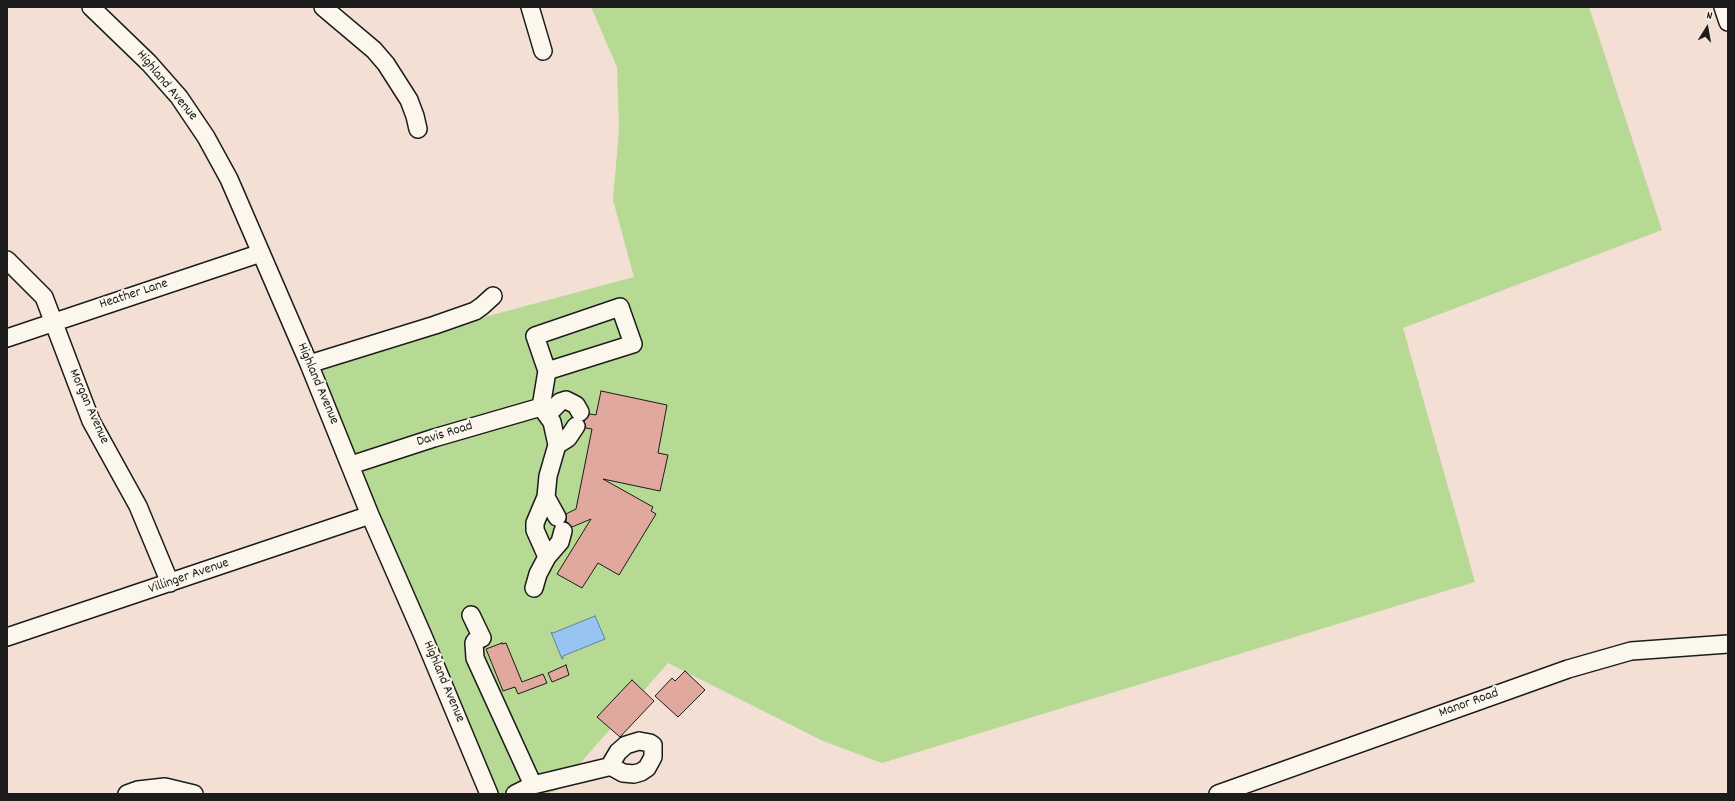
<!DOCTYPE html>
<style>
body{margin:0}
#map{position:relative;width:1735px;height:801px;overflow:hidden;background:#f3dfd4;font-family:Dekko,sans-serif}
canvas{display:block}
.frame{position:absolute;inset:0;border:8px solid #1c1c1c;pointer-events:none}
.north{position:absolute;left:1687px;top:8px;width:40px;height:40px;-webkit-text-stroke:3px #fbf7ec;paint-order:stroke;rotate:11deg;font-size:11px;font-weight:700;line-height:16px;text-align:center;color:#1c1c1c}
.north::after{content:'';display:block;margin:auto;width:14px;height:18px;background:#1c1c1c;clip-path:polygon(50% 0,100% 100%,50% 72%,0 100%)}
</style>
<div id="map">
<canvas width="1735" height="801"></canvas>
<div class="frame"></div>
<div class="north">N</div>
</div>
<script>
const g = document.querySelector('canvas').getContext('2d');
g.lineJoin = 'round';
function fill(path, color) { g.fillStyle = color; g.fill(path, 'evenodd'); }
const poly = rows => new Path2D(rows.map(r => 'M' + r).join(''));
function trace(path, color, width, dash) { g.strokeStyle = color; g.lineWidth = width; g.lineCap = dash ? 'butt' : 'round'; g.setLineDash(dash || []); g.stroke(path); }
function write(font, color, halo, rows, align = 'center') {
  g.font = font + ' Dekko,sans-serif'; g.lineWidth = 4; g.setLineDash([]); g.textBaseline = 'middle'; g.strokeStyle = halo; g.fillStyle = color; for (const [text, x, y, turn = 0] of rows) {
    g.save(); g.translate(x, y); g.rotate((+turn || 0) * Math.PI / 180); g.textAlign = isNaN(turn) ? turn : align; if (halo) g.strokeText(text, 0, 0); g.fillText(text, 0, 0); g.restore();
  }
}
fill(poly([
 [591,7,1589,7,1662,230,1403,328,1475,582,882,763,823,741,668,663,556,791,544,794,490,794,309,364,634,277,613,200,619,129,617,67]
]), '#b6d993');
const water = poly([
 [595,616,605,639,563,656,563,659,562,659,551,632,553,633,595,616]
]);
fill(water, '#97c4f1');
trace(water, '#66819c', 1);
const building = poly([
 [601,391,667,405,658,453,668,455,660,491,603,479,653,507,651,511,656,514,619,575,598,563,582,588,557,574,591,519,572,527,566,521,566,514,576,509,592,429,586,428,584,421,590,414,596,415,601,391],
 [502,643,502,644,506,643,522,682,543,674,547,683,518,694,515,687,503,691,486,649,502,643],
 [566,665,569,675,552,682,548,673,566,665],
 [685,671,705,690,678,717,655,696,672,678,675,681,685,671],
 [632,680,654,701,620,737,597,717,632,680]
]);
fill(building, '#e1a89d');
trace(building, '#1c1c1c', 1);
const minor = poly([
 [91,7,149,63,179,97,206,137,229,179,309,364,370,515,423,636,489,794],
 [323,7,374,50,386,64,409,100,415,116,418,129],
 [530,7,543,51],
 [1723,7,1728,22],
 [7,260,44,297,91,421,138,506,170,583],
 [7,338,261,253],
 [309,364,435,325,475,311,482,306,493,296],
 [547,371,633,344,620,307,535,336,547,371,541,407,552,422,557,445],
 [547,415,560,402,566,400,576,405,580,412],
 [351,465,434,438,541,407],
 [546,497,557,517],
 [547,557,535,530,535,523,546,497,548,476,557,445,568,438,576,426],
 [534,588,538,574,547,557,560,542,563,531],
 [471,615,482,638,475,641,474,643,475,658,533,785,515,794],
 [7,637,370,515],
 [639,741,650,743,653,745,653,757,647,768,641,772,634,774,623,773,614,768,612,762,618,752,626,745,639,741],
 [533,785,612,766],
 [127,794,138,790,165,787,194,794],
 [1218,794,1568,669,1631,651,1728,644]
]);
trace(minor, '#1c1c1c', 20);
trace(minor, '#fbf7ec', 17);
write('14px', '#1c1c1c', '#fbf7ec', [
 ["Highland Avenue",166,86,50],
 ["Heather Lane",134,295,-18],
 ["Highland Avenue",317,384,67],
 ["Morgan Avenue",88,407,66],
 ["Davis Road",445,435,-17],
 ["Villinger Avenue",189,577,-19],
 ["Highland Avenue",443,682,67],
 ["Manor Road",1469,704,-20]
]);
</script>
